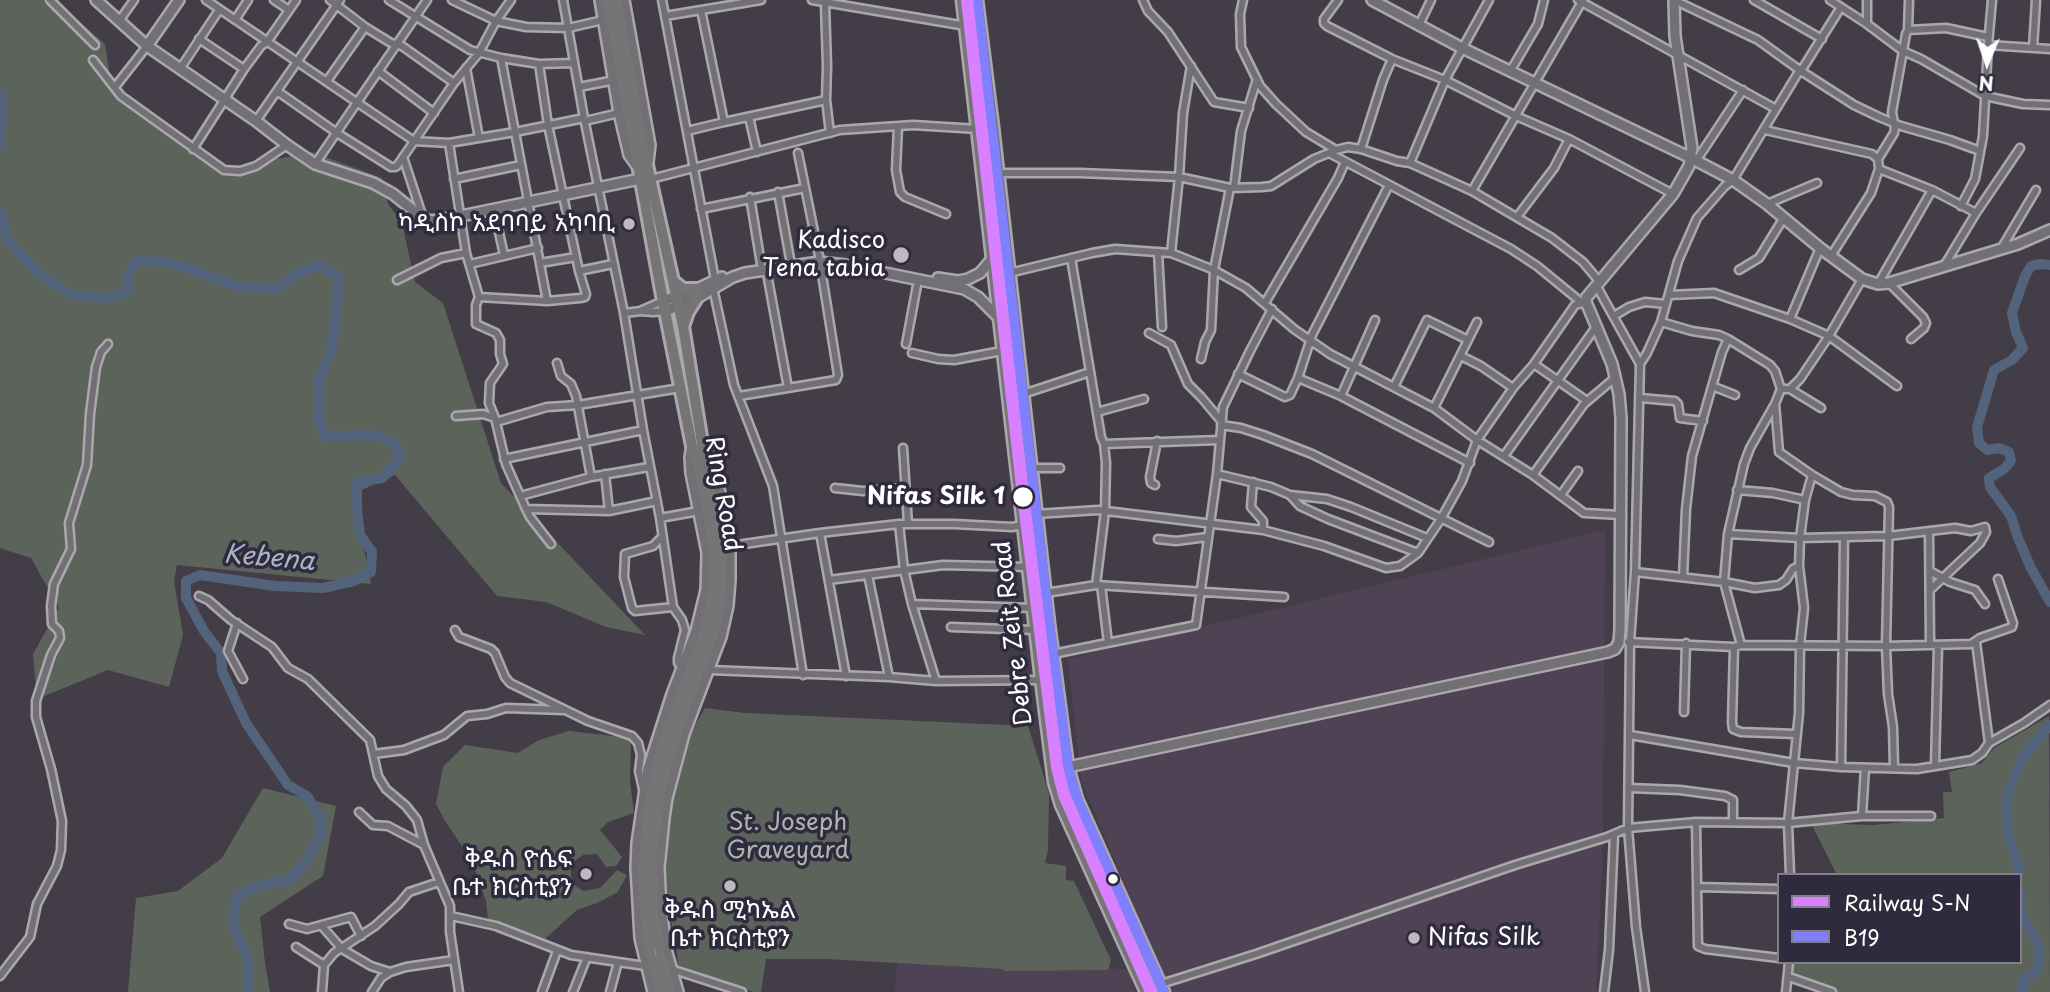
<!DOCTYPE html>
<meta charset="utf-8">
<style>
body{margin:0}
#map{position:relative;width:2050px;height:992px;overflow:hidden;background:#433d48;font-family:"Playpen Sans",sans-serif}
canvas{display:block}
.legend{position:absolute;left:1777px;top:873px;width:245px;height:91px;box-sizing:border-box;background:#2f2a3d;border:2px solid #827f8b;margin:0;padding:9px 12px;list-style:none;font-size:21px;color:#fff}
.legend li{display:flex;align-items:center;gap:14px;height:35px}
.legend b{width:35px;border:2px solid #827f8b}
.north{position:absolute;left:1952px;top:28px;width:70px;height:70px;-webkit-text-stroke:5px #2f2a3d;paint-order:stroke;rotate:182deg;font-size:19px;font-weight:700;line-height:28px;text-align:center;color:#fff}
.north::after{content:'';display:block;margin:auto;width:24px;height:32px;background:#fff;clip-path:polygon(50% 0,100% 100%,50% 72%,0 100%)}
</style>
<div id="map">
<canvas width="2050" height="992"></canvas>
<ul class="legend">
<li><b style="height:9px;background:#d880ff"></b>Railway S-N</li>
<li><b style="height:9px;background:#8080ff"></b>B19</li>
</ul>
<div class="north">N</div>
</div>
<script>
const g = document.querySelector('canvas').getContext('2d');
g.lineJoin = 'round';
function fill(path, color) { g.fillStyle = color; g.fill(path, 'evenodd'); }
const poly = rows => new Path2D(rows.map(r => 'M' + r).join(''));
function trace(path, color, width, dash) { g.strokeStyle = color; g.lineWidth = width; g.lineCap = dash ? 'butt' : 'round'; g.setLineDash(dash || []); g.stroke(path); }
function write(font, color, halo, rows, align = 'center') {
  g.font = font + ' "Playpen Sans","Noto Sans Ethiopic",sans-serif'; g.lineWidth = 7; g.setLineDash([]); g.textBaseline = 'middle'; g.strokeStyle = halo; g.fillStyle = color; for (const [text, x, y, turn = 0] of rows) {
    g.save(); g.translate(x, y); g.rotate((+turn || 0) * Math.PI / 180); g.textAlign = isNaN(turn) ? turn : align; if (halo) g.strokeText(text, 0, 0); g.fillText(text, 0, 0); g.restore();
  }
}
fill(poly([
 [1605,530,1603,843,1596,992,1169,992,1081,780,1068,659],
 [897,963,1129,969,1135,992,895,992]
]), '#4f4254');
fill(poly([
 [0,0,55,0,105,44,112,89,225,169,312,152,382,178,388,204,402,223,415,282,443,303,501,483,645,635,606,627,546,602,497,596,395,475,353,494,371,584,177,565,174,581,183,635,169,687,108,670,37,699,33,654,59,608,31,558,0,548],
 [705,708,745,713,1028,726,1049,793,1048,850,1045,863,1066,866,1066,880,1074,881,1111,960,1108,970,1004,971,1003,969,827,959,766,959,761,992,753,992,678,968,677,951,671,922,663,861,668,802,686,742],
 [2049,716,2050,992,1823,992,1794,983,1793,962,2020,962,2020,875,1837,875,1811,823,1873,825,1944,818,1943,792,1952,792,1949,772,1982,763,1994,748],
 [569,731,631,738,630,781,634,813,608,822,600,830,622,857,616,866,606,867,597,854,583,855,570,864,572,883,583,891,600,888,617,870,627,875,618,892,597,903,577,910,545,939,488,919,486,901,472,861,445,821,436,804,443,767,465,745,518,753,539,740],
 [263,788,336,806,323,876,260,917,265,963,270,992,128,992,136,898,178,891,222,858]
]), '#5c635b');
trace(poly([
 [0,93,3,105,0,147],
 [0,211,8,240,38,273,72,295,108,298,128,291,127,277,136,261,167,262,196,271,239,287,277,288,296,274,318,265,338,277,337,309,331,351,318,382,319,419,325,436,374,435,396,443,400,459,382,478,357,482,357,510,360,535,372,552,371,572,354,581,323,588,275,586,200,575,186,581,186,598,204,631,221,653,222,671,246,723,288,785,307,796,320,817,322,835,302,867,288,880,258,886,237,896,233,922,240,943,249,958,248,992],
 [2050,265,2040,264,2031,266,2025,276,2012,313,2016,332,2023,348,2012,360,1994,370,1977,427,1979,443,1987,450,1999,448,2009,452,2011,461,2004,469,1989,478,1990,487,2011,516,2018,538,2031,568,2050,602],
 [2019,875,2018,865,2009,838,2006,800,2020,761,2050,725],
 [2020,891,2022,914,2038,946,2038,969,2023,982,2023,992]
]), '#52637b', 10);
const street = poly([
 [50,0,95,45],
 [206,0,414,141,449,143,515,132,584,118],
 [274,0,289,10],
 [330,0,365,27,391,43,402,46,454,83],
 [389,0,470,50,501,58,539,64,574,63],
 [452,0,496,21,526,27,568,28,603,20],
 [563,0,584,118,624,313,643,430,660,518,673,607,682,620,685,630,678,658,678,663,682,667],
 [662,0,715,280],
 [812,0,966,26],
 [1143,0,1148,11,1168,32,1214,102,1249,108],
 [1243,0,1240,14,1241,47,1260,86,1276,104,1306,132,1336,150],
 [1338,0,1324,19,1324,23,1327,26,1392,59,1445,80,1516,116,1569,139,1673,194],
 [1578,0,1776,109],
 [1674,0,1758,40,1801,71,1854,105,1879,117,1901,126,1950,140,1980,151],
 [1754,0,1822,39],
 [1830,0,1867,24,1903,51,1921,59,1985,96,2023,104,2050,105],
 [825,4,827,66,826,100,830,133],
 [665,16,761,0],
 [235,20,248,0],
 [119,21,134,0],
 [1867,24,1867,0],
 [1419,25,1431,0],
 [1908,30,1946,28,1988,37],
 [199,39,244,69],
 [1988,45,2050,49],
 [2033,48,2036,0],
 [501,58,547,301],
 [93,60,121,96,224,170,240,171,256,166,287,145],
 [466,68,479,138],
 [180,69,219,10],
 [1511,70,1538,24,1544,0],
 [378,71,434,113],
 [327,81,365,27],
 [115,87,147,46],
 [579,87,615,80],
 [277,91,337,133,391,167,395,167,397,166,454,83,479,53,496,21,511,0],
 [749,117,757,152],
 [256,121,340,0],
 [585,121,619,113],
 [724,122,826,100],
 [898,126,896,170,900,192,905,197,946,214],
 [1765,130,1872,154,1878,159],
 [687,131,724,122,701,10],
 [449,143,466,253,479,297,476,305,476,324,496,333,500,340,500,354,503,364,490,383,489,403,495,418],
 [193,149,244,69,261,46,267,42,296,0],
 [1361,149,1383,80,1392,59],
 [1329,153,1511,249,1537,266,1581,302],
 [403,157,423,218],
 [1696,161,1743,90],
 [1410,163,1445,80,1489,0],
 [315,164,427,0],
 [1879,169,1932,190,1976,213],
 [998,173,1080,173,1179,177,1230,188,1262,187,1271,186,1314,159,1336,150,1348,147,1361,149,1397,161,1410,163,1472,191,1552,238,1583,262,1599,281],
 [454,179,521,165],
 [651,179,840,130,913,125,978,129],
 [1234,188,1241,131,1257,79],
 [1472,191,1583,0],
 [778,192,790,259],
 [750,197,761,264],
 [1767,204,1817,183],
 [1961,206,1975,179,1983,136,1988,45,1992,0],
 [701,209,805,188],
 [494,210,504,255],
 [1517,217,1554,168,1569,139],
 [2001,249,2036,190],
 [1158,252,1162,327],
 [1171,253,1179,177,1183,113,1191,66],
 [1831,256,1871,193,1879,169,1878,159,1894,133,1895,128,1892,112,1906,34,1908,30,1909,0],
 [1071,258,1101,437,1104,444,1106,463,1105,511,1096,585],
 [540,263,576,257],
 [470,264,538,248],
 [1944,266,1976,213,2020,148],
 [766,268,788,388],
 [1739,270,1759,258,1783,219],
 [579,271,613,264],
 [1009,273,1092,253,1115,249,1171,253,1214,270,1246,288,1294,329,1330,354,1434,408,1477,440,1533,475,1584,513,1620,515],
 [397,280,441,258,466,253],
 [1889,283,1923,317,1926,323,1924,328,1911,339],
 [1878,284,1932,190],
 [1596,285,1640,364],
 [713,288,734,385,773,486,803,675],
 [1669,295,1714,293,1790,319,1829,336,1897,386],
 [479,297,547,301,580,298,585,297,586,294,579,271,548,125,539,64],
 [1265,303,1338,178,1345,162],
 [642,310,663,301],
 [624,313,641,311,653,312,665,311],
 [1614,316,1629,307,1645,302,1666,304],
 [1790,319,1820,248],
 [1661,322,1692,331,1719,335,1728,339,1770,365,1775,371,1781,389,1775,404,1750,448,1744,464,1728,534,1724,582,1741,645],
 [1149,333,1171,345,1188,384,1201,397,1222,422],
 [906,344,918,280],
 [912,353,938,359,954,360,1002,351],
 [1461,356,1481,366,1513,388],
 [1201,359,1205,342,1211,330,1214,270,1230,188],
 [557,363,561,376,571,384,576,396,591,477],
 [1534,364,1587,401],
 [1238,374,1285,397,1290,395,1298,378,1312,335,1389,185],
 [1298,378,1341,396,1470,463],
 [1712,386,1735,395],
 [1394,387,1427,320,1468,340],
 [1781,389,1790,389,1800,379,1829,336,1862,279],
 [1790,389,1821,408],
 [1023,394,1090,372],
 [739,396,836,380,838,375,819,256,798,153],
 [1341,396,1375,320],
 [1640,398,1675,401,1678,404,1680,418,1703,421],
 [1775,404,1779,452,1812,475,1841,492,1853,495,1875,496,1887,502,1889,507,1886,646,1888,694,1893,727,1894,768],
 [1434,408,1477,322],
 [1097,412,1144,399],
 [456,416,483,414,495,418,506,464,526,509,530,517,551,544],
 [496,422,547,407,578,405,680,388],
 [1221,425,1241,428,1263,435,1312,454,1489,542],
 [1104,444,1219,440],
 [903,448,908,524],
 [1504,456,1596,327],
 [504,459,643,430],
 [1032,468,1060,468],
 [605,474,609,511],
 [1217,474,1271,487,1290,495,1300,506,1328,519,1418,553],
 [1533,475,1584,404,1616,377],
 [1253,482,1251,507,1263,521,1263,530],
 [1155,485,1151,483,1150,477,1157,441],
 [835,488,863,491,904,488],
 [1737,490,1773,493,1805,500],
 [1290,495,1327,499,1351,507,1427,538],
 [1561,495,1578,471],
 [520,496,591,477,649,467],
 [526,509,609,511,657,501],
 [1036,514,1098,510,1263,530,1324,546,1386,568,1400,566,1418,553,1441,519,1462,481,1477,440,1513,388,1534,364,1575,305,1586,302],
 [660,518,699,511],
 [899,524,904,570,912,604,936,681],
 [820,533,846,676],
 [1929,533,1930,644],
 [1728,534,1800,538,1888,536,1955,528,1971,531,1985,527,1986,532,1980,543,1930,590],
 [662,537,653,546,625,554,624,577,632,608,635,611,673,607],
 [1158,539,1176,541,1207,537],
 [730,546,820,533,899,524,954,524,1012,527,1023,525],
 [1930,571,1950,582,1975,590,1985,604],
 [1635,572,1724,582,1755,588,1779,585,1786,580,1793,569,1799,566],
 [868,575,889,677],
 [1683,577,1686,509,1692,456,1722,352,1728,339],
 [829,580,943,565,1028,567],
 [1101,585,1108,643],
 [1046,593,1096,585,1284,597],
 [199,596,208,600,231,620,272,647,288,668,308,679,370,740,378,776,386,789,406,806,417,820,424,845,450,906,450,932,459,992],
 [912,604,1033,608],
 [237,623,228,651,243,679],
 [951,627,1035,630],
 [455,630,459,637,491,649,495,653,505,677,510,683,588,721,632,736,638,743,641,755,639,771,643,789],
 [1628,642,1734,647,1741,645,1886,646,1971,644,1980,638,2012,627,2013,623,1998,579],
 [1976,642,1989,743],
 [1734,647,1732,722,1733,729,1741,732,1796,734],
 [1053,654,1196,625,1217,474,1223,407,1250,351,1272,309],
 [709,670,889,677,936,681,1041,680],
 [1684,712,1686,643],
 [1630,735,1794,763,1841,767,1917,769,1972,760,1982,753,1989,743,2024,723,2050,705],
 [374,754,404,750,444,735,467,716,487,714,506,708,564,710],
 [1935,766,1938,645],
 [1841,767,1844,537],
 [1629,788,1680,790,1725,796,1733,800,1733,822],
 [359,812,373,825,388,826,424,845],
 [1862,816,1865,768],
 [1696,822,1698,946,1705,949,1779,958],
 [1790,875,1788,823,1799,713,1800,645,1804,608,1799,566,1800,538,1805,500,1812,475],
 [1697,887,1779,889],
 [451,916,496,926,571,955,645,966],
 [289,924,307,929,351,917,361,936],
 [321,925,342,949,371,966,390,972],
 [296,947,324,965],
 [671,969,742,992],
 [0,976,30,937,37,904,57,866,61,850,62,821,51,769,36,717,36,701,51,655,60,638,59,631,52,624,51,606,54,584,71,549,69,523,87,465,90,414,96,367,101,352,108,344],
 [1789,977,1832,992],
 [1161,984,1256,954,1515,865,1607,837,1628,828,1696,822,1788,823,1862,816,1931,816],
 [322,992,324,965,334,953,375,926,399,904,409,892,439,882],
 [372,992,381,978,390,972,406,967,454,960],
 [542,992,557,951],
 [573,992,587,957],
 [610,992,618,962],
 [1604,992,1609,950,1614,835],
 [1645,992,1636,927,1628,828,1630,642,1635,572,1640,364,1647,353,1661,322,1678,261,1697,218,1725,186,1733,180,1798,73,1801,71,1841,7],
 [1786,992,1789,962]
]);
const secondary = poly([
 [96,0,147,46,256,121,287,145,315,164,373,183,393,194,424,219,432,221,461,216,640,179],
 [600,0,619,113,629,155,637,166],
 [624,0,650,145,648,162],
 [1372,0,1462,48,1691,158,1733,180,1767,204,1820,248,1862,279,1878,284,1889,283,2018,244,2050,230],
 [147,46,179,0],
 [938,278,958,281,968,279,980,273,991,260],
 [663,301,697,289,722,277],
 [665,311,697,298,733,277,745,273,819,262,846,265,964,289,978,297,998,317],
 [1068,767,1608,652,1615,649,1619,642,1620,629,1621,418,1619,394,1612,364,1586,302,1586,298,1673,194,1689,166,1692,148,1675,36,1674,0],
 [653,992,640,938,636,868,637,843,648,769,672,694,696,631,706,590,707,553,691,473,690,457,692,446],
 [678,992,667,953,661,909,659,868,664,818,667,798,684,734,721,637,728,606,730,580,730,546,727,526,715,470,705,446]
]);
const primary = poly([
 [962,0,1041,680,1054,782,1061,805,1146,992],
 [977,0,993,127,1049,623,1068,767,1077,799,1164,992]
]);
const highway = poly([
 [608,0,663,301,692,446,696,456,707,507,714,552,714,588,710,613,701,643,662,746,652,790,647,826,643,871,645,908,650,953,661,992],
 [616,0,643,147,683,326,705,461,722,548,721,589,716,623,686,704,663,776,652,852,653,913,662,959,670,992],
 [673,281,683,289,697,289],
 [684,324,688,312,697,298]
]);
trace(street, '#aaa8ad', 11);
trace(secondary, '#aaa8ad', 14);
trace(primary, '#aaa8ad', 15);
trace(highway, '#aaa8ad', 16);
trace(street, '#727075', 6);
trace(secondary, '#727075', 9);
trace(primary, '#767475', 10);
trace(highway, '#767475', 10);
trace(poly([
 [977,0,1049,623,1068,767,1077,799,1164,992]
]), '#8080ff', 10);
trace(poly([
 [967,0,1023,496,1057,767,1064,795,1151,992]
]), '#d880ff', 12);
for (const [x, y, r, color] of [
 [629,224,7,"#bdbbbf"],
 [901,255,9,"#bdbbbf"],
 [1023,497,11,"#fff"],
 [586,874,7,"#bdbbbf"],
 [1113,879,6,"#fff"],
 [730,886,7,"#bdbbbf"],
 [1414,938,7,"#bdbbbf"]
]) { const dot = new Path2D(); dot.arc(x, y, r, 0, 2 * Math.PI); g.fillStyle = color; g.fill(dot); trace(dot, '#2f2a3d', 2.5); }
write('24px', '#fff', '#2f2a3d', [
 ["ካዲስኮ አደባባይ አካባቢ",615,224],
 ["Kadisco",885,241],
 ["Tena tabia",885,269],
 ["ቅዱስ ዮሴፍ",572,860],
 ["ቤተ ክርስቲያን",572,888],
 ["ቅዱስ ሚካኤል",730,911,"center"],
 ["ቤተ ክርስቲያን",730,939,"center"],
 ["Nifas Silk",1428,938,"left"]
], 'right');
write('24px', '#fff', '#2f2a3d', [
 ["Ring Road",722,494,80],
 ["Debre Zeit Road",1014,633,-97]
]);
write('bold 24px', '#fff', '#2f2a3d', [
 ["Nifas Silk 1",1005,497]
], 'right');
write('24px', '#b0b4ae', '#2f2a3d', [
 ["St. Joseph",788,823],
 ["Graveyard",788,851]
]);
write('italic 26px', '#aab3c0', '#2f2a3d', [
 ["Kebena",269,559,5]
]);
</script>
